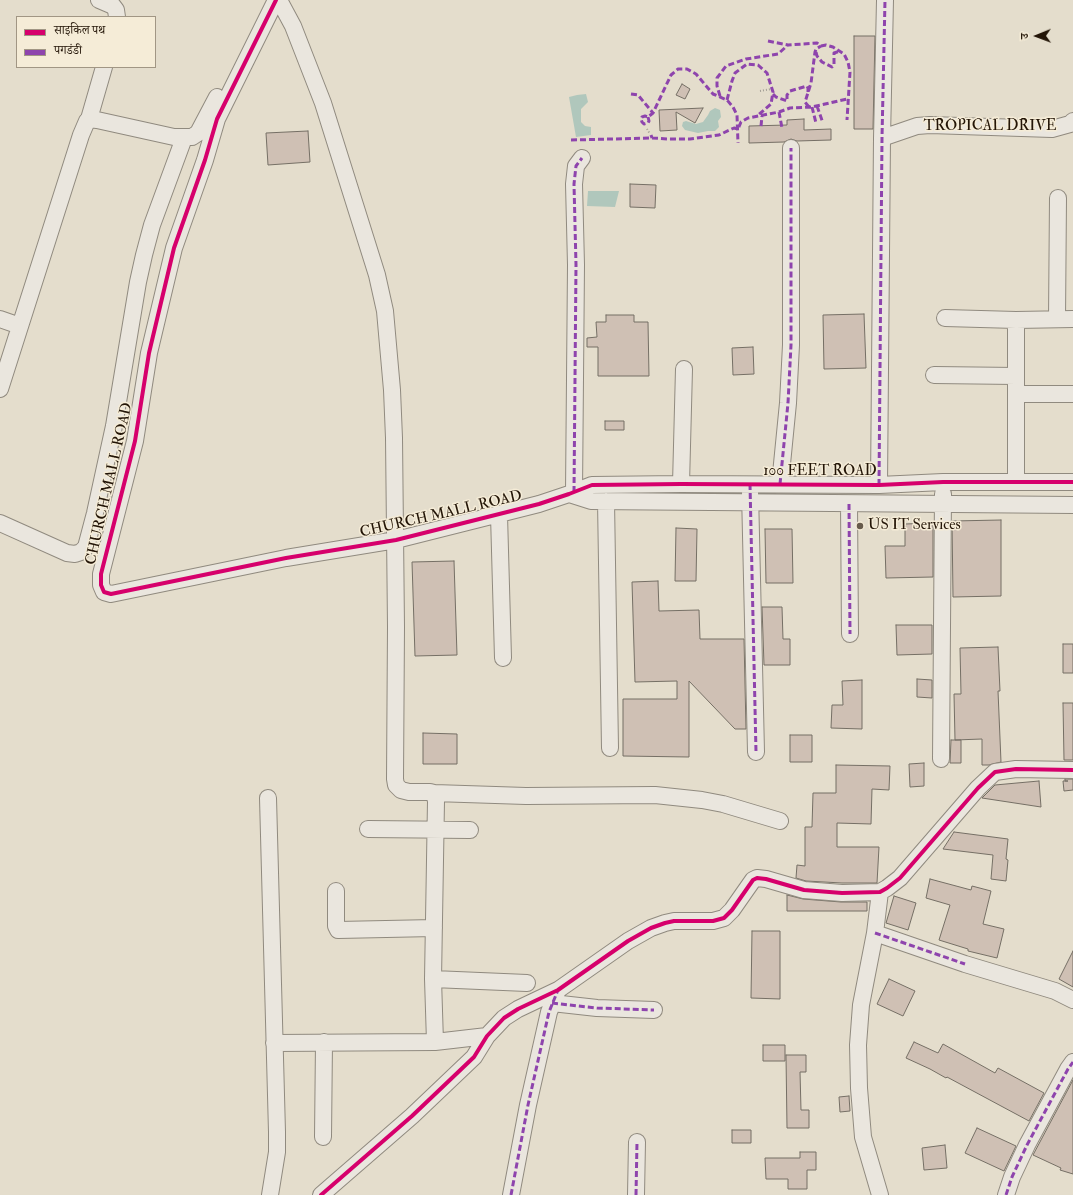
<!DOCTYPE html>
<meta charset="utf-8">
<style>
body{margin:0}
#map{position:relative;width:1073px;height:1195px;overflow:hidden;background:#e4ddcc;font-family:"IM FELL Double Pica","Noto Serif Devanagari",serif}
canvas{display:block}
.legend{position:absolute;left:16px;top:16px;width:140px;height:52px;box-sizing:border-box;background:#f5ecd7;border:1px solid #a19684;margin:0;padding:5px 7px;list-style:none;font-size:12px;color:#231507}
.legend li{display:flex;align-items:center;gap:8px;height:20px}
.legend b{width:20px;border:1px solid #a19684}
.north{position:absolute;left:1017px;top:16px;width:40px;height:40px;-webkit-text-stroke:3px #f5ecd7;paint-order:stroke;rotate:269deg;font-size:11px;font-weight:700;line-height:16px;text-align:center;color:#231507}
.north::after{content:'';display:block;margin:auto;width:14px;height:18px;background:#231507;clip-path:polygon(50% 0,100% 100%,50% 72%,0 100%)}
</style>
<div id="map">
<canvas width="1073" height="1195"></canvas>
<ul class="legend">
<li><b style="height:5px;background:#d6006c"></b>साइकिल पथ</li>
<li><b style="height:5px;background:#8e44ad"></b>पगडंडी</li>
</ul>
<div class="north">उ</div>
</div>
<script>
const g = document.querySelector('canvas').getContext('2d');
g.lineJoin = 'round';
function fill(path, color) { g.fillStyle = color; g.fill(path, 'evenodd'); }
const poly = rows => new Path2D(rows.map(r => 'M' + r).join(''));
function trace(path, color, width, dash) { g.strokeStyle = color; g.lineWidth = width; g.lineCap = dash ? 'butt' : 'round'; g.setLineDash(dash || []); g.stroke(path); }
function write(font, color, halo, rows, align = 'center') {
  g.font = font + ' "IM FELL Double Pica",serif'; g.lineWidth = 3; g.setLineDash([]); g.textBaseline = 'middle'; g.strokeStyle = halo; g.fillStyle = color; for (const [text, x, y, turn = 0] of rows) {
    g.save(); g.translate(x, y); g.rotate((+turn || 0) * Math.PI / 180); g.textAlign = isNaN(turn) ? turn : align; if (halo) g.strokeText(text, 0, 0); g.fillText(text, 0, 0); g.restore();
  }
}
fill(poly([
 [586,94,588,102,581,109,581,122,585,126,591,127,591,135,576,137,569,97,577,95],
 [715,108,720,110,721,117,718,121,719,127,715,131,708,131,698,133,685,130,682,126,683,122,686,121,696,124,703,122,708,115,710,111],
 [588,191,619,191,615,207,587,206]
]), '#b0c7bc');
const building = poly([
 [854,36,875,36,873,129,854,129,854,36],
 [682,84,690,89,685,99,676,95,682,84],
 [703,108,695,123,676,112,677,130,660,131,659,110,703,108],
 [804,119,804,130,831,129,831,140,797,141,791,139,784,142,749,143,749,126,787,125,787,120,804,119],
 [308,131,310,162,268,165,266,133,308,131],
 [630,184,656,185,655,208,630,207,630,184],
 [864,314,866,368,824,369,823,315,864,314],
 [606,315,634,315,634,322,648,322,649,376,598,376,598,347,587,347,587,338,597,337,596,322,606,322,606,315],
 [753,347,754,374,733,375,732,348,753,347],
 [605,421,624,421,624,430,605,430,605,421],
 [1001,520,1001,596,953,597,952,521,1001,520],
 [933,523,933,577,886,578,885,546,905,546,905,524,933,523],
 [676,528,697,529,696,581,675,581,676,528],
 [765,529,792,529,793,583,766,583,765,529],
 [454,561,457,655,415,656,412,562,454,561],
 [658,581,659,611,699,610,700,639,744,639,746,729,735,729,689,681,689,757,623,756,623,699,677,699,677,681,635,682,632,582,658,581],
 [762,607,782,607,783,639,790,639,790,665,764,665,762,607],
 [896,625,932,625,932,654,897,655,896,625],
 [1063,644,1073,644,1073,673,1063,673,1063,644],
 [998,647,1000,691,998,691,1001,762,989,765,982,765,982,739,955,740,954,694,961,694,960,648,998,647],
 [917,679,932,680,932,698,917,697,917,679],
 [862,680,862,729,831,728,832,705,843,705,842,681,862,680],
 [1063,703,1073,703,1073,760,1064,760,1063,703],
 [423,733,457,734,457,764,423,764,423,733],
 [790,735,812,735,812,762,790,762,790,735],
 [951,740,961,740,961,763,950,763,951,740],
 [924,763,924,786,910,787,909,764,924,763],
 [836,765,890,766,889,790,872,789,871,824,837,823,837,847,879,847,877,883,842,883,806,881,796,878,797,865,805,866,805,827,812,827,813,793,836,793,836,765],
 [1065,779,1073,779,1073,790,1064,791,1063,781,1068,781,1065,781,1065,779],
 [1039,781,1041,807,982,798,995,785,1039,781],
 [954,832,1008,839,1006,859,1008,860,1006,881,991,879,993,855,943,849,954,832],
 [930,879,971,890,972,886,991,891,983,924,1004,929,997,958,968,951,968,949,939,940,950,905,926,898,930,879],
 [787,895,803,899,841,902,867,902,867,911,787,911,787,895],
 [894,896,916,903,908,930,886,923,894,896],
 [752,931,780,931,780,999,751,998,752,931],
 [1073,951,1073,987,1059,979,1073,951],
 [889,979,915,991,903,1016,877,1004,889,979],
 [914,1042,938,1053,943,1044,995,1073,998,1068,1044,1093,1029,1121,947,1077,946,1078,930,1069,906,1058,914,1042],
 [763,1045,785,1045,785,1061,763,1061,763,1045],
 [786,1055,806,1055,806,1072,800,1072,801,1110,809,1110,809,1128,787,1128,786,1055],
 [1073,1080,1073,1174,1060,1170,1061,1168,1033,1155,1073,1080],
 [849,1096,850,1111,840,1112,839,1097,849,1096],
 [977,1128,1016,1146,1004,1171,965,1153,977,1128],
 [732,1130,751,1130,751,1143,732,1143,732,1130],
 [945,1145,947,1168,924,1170,922,1148,945,1145],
 [800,1152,816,1152,816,1170,807,1170,807,1189,788,1189,788,1179,766,1179,765,1158,800,1158,800,1152]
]);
fill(building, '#cfc0b4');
trace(building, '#756f65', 1);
const minor = poly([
 [99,0,113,6,116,10,117,17],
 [276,0,217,119,205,160,174,248,149,353,135,441,101,574,101,585,104,592,111,594,286,558,396,540,539,504,569,494,592,485,681,484,879,485,943,482,1073,482],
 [279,0,293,26,323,103,377,275,385,311,392,390,394,438,396,627,395,779,396,785,401,790,409,792,430,792,434,793,436,801,433,979,435,1042],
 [89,119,104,67],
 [882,138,917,126,930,125,1052,129,1070,124,1073,121],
 [945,318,1016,320,1073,319],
 [0,319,20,326],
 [1057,319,1058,198],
 [1016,320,1016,482],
 [934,375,1016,376],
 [0,389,81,135,87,121,89,119,97,120,174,137,192,137,198,133,217,97],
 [1016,394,1073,394],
 [681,484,684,369],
 [780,484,788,403,791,345,791,148],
 [879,485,882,138,885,0],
 [574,492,576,265,574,184,576,166,582,158],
 [750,492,756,752],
 [569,494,591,501,1073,505],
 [606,501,610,748],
 [849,504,850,634],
 [499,515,503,658],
 [0,523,67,553,75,554,81,552,86,547,95,513,114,426,138,282,144,255,152,225,184,138],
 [941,759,943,494],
 [434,793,526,796,655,795,702,800,723,804,780,821],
 [268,798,277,1132,277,1152,270,1195],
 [368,829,470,830],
 [336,891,336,926,338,930,434,928],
 [875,933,965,964,1055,991,1073,1000],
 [433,979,527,983],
 [552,1003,597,1008,654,1010],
 [274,1043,435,1042,487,1036],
 [323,1137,324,1042],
 [321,1195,412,1116,474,1057,487,1036,504,1018,518,1009,558,990,628,941,651,928,665,923,674,921,713,921,724,918,732,910,753,880,757,878,766,879,804,890,842,893,880,892,887,888,900,878,978,788,995,772,1016,769,1073,770],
 [511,1195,528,1105,549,1012,558,990],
 [636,1195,637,1142],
 [880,1195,863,1137,859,1088,858,1045,861,1005,875,933,880,892],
 [1006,1195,1012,1177,1027,1145,1068,1069,1073,1062]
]);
trace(minor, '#908a7f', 18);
trace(poly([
 [760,91,772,89],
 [647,129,650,134]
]), '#a39f96', 2, [1, 2]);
trace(minor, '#eae6de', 16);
trace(poly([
 [768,41,788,45,817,43,821,46,826,45,833,47,844,54,848,62,850,72,847,120],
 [816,52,817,56,822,62,832,67,834,65,834,53,840,51],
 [631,94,638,95,653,113],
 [773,94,776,97,787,101,787,95,790,91,807,86,808,88,808,92],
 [720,96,717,86,717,78,726,66,746,59,778,54,788,45],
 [727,100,732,81,735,73,747,64,758,65,767,73,773,92,771,104,757,116],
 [817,106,823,123],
 [809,107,805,102,806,99,811,83,815,52,816,49,821,46],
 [812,107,816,123],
 [779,112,782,128],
 [648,117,649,121,648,123,644,124,642,122,641,119,642,117,645,116,648,117,653,113,671,75,678,69,687,69,696,74,713,94,727,100,733,107,737,115,738,143],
 [761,126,762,116],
 [652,138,669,139,690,139,719,135,734,128,738,129,741,122,748,118,779,112,790,108,812,107,847,99],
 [571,140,652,138,651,135],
 [750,484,756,752],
 [780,484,788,403,791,345,791,148],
 [879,485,882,138,885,0],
 [574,492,576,265,574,184,576,166,582,158],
 [849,504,850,634],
 [875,933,965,964],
 [552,1003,597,1008,654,1010],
 [511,1195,528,1105,549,1012,558,990],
 [636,1195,637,1142],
 [1006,1195,1012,1177,1027,1145,1068,1069,1073,1062]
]), '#8e44ad', 3, [6, 3]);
trace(poly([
 [276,0,217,119,205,160,174,248,149,353,135,441,101,574,101,585,104,592,111,594,286,558,396,540,539,504,569,494,592,485,681,484,879,485,943,482,1073,482],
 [321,1195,412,1116,474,1057,487,1036,504,1018,518,1009,558,990,628,941,651,928,665,923,674,921,713,921,724,918,732,910,753,880,757,878,766,879,804,890,842,893,880,892,887,888,900,878,978,788,995,772,1016,769,1073,770]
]), '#d6006c', 4);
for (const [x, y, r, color] of [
 [860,526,4,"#675b4c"]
]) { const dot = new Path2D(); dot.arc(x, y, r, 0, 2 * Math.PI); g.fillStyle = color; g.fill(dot); trace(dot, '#f5ecd7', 1.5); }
write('15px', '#231507', '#f5ecd7', [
 ["TROPICAL DRIVE",990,127],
 ["100 FEET ROAD",820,472],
 ["CHURCH MALL ROAD",110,484,-77],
 ["CHURCH MALL ROAD",441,515,-13]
]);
write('15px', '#231507', '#f5ecd7', [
 ["US IT Services",868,526]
], 'left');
</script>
